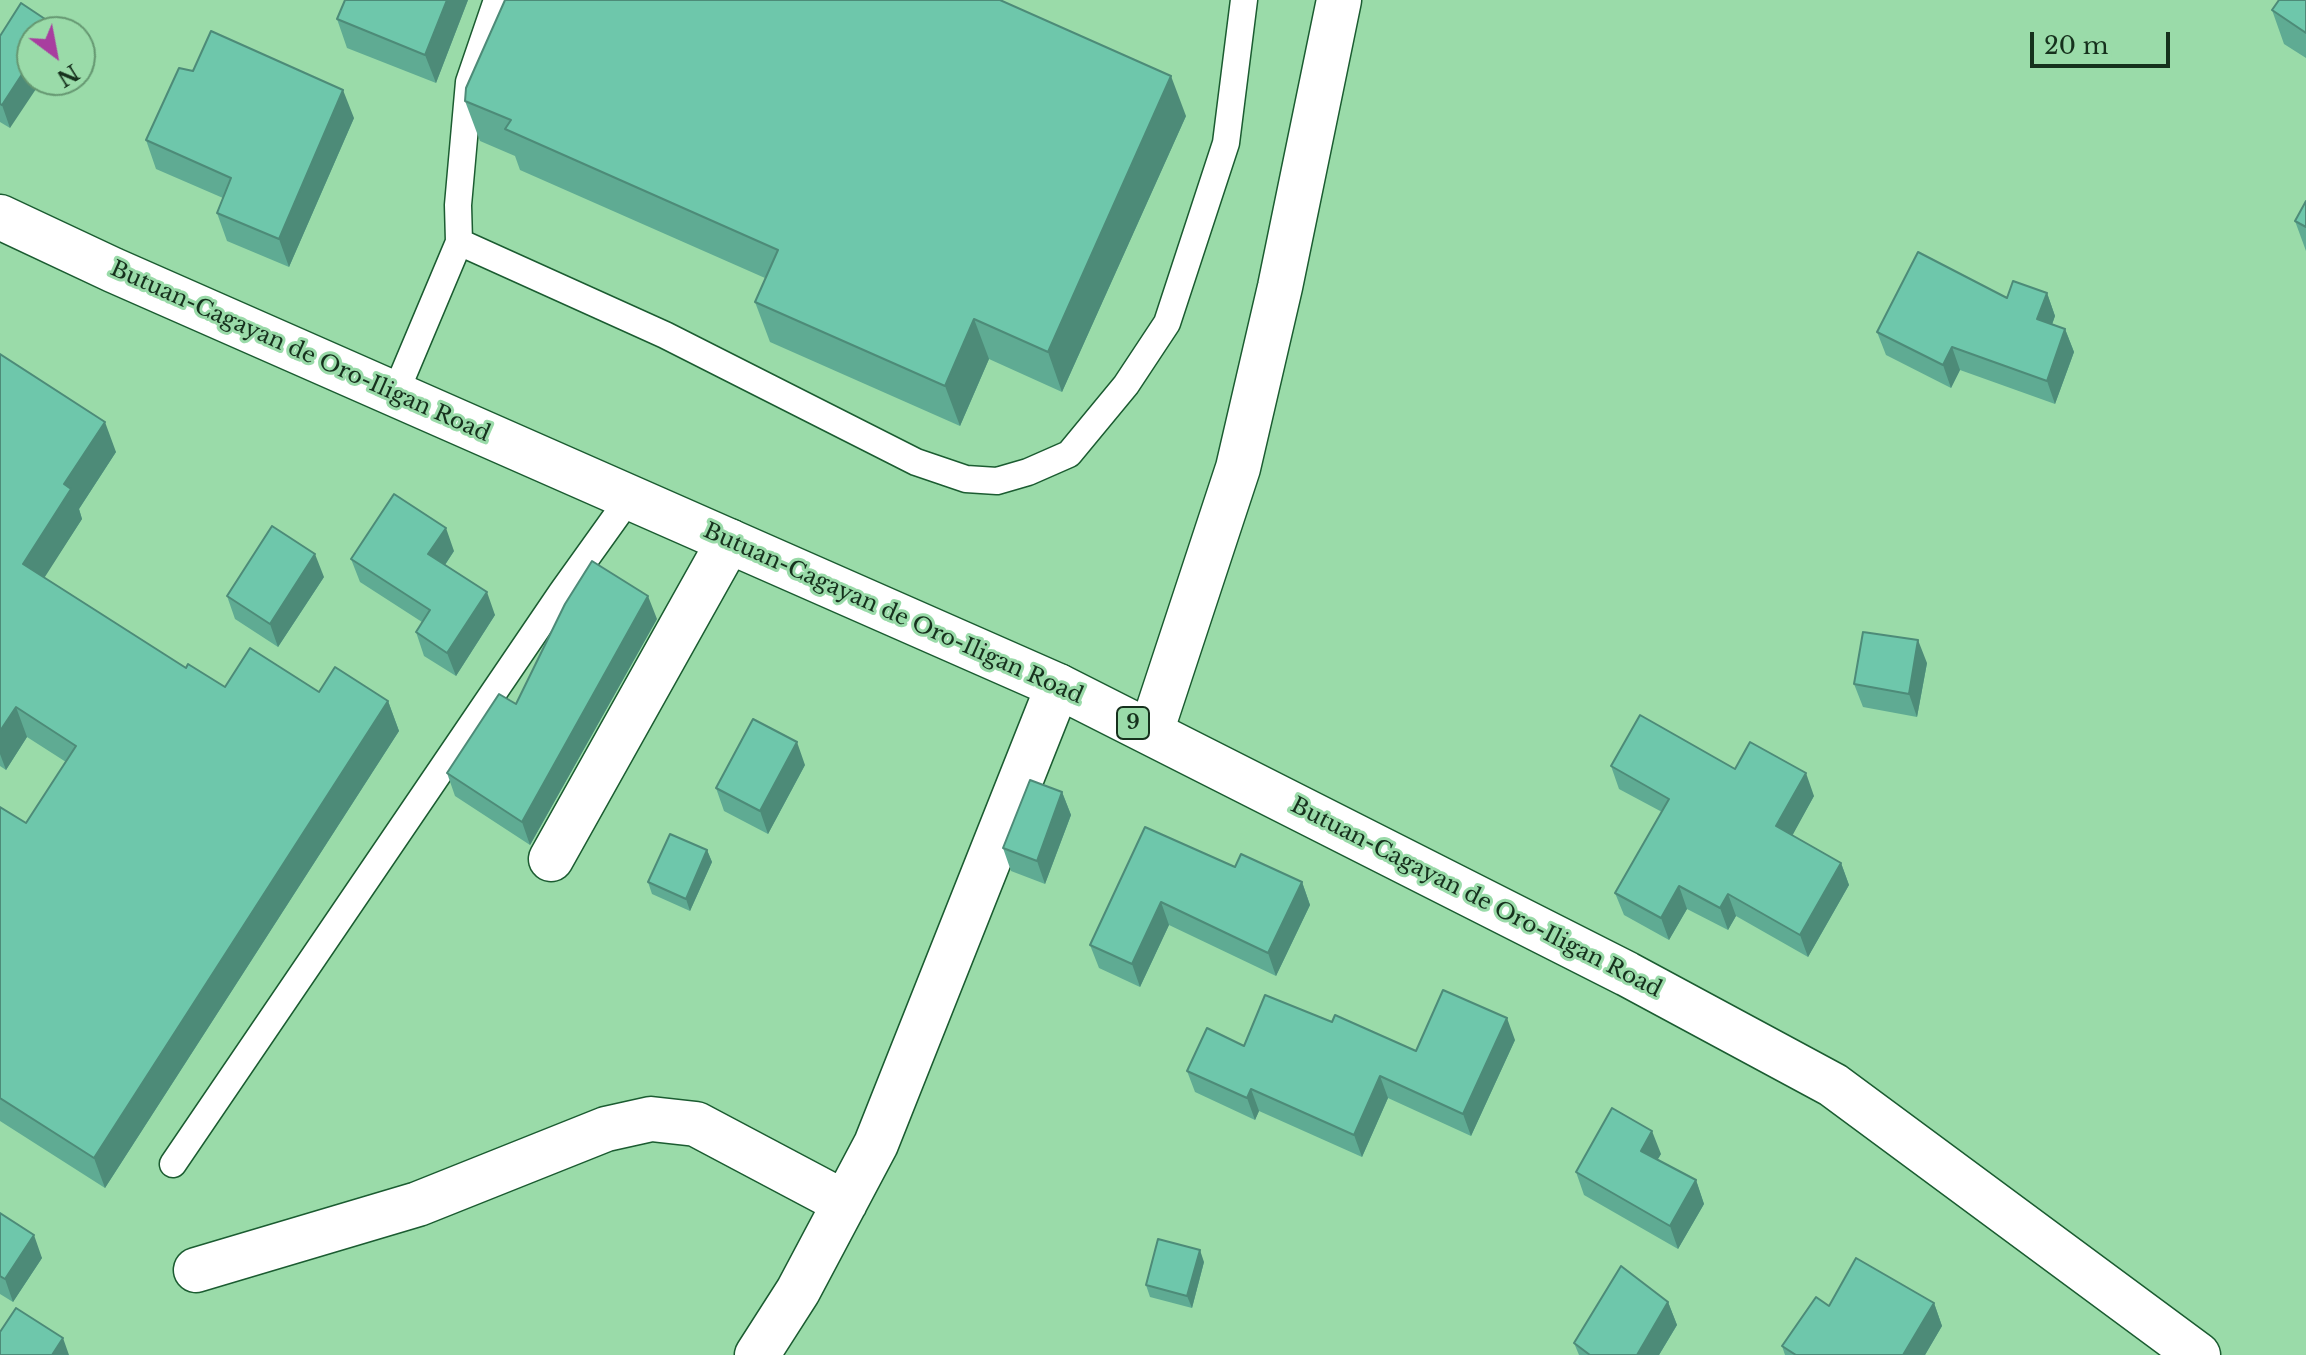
<!DOCTYPE html>
<style>
body{margin:0}
#map{position:relative;width:2306px;height:1355px;overflow:hidden;background:#9adba9;font-family:"Libre Baskerville",serif}
canvas{display:block}
.north{position:absolute;left:16px;top:16px;width:80px;height:80px;box-sizing:border-box;background:#9adba9;border:2px solid #659771;border-radius:50%;rotate:148deg;font-size:22px;font-weight:700;line-height:32px;text-align:center;color:#16311d}
.north::after{content:'';display:block;margin:auto;width:28px;height:36px;background:#a83e9f;clip-path:polygon(50% 0,100% 100%,50% 72%,0 100%)}
.scale{position:absolute;left:2030px;top:32px;width:140px;height:36px;box-sizing:border-box;border:4px solid #16311d;border-top:0;padding-left:10px;font-size:24px;line-height:28px;white-space:nowrap;color:#16311d;-webkit-text-stroke:6px #9adba9;paint-order:stroke}
</style>
<div id="map">
<canvas width="2306" height="1355"></canvas>
<div class="north">N</div>
<div class="scale">20 m</div>
</div>
<script>
const g = document.querySelector('canvas').getContext('2d');
g.lineJoin = 'round';
const poly = rows => new Path2D(rows.map(r => 'M' + r).join(''));
function trace(path, color, width, dash) { g.strokeStyle = color; g.lineWidth = width; g.lineCap = dash ? 'butt' : 'round'; g.setLineDash(dash || []); g.stroke(path); }
function fill(path, color) { g.fillStyle = color; g.fill(path, 'evenodd'); }
function write(font, color, halo, rows, align = 'center') {
  g.font = font + ' "Libre Baskerville",serif'; g.lineWidth = 6; g.setLineDash([]); g.textBaseline = 'middle'; g.strokeStyle = halo; g.fillStyle = color; for (const [text, x, y, turn = 0] of rows) {
    g.save(); g.translate(x, y); g.rotate((+turn || 0) * Math.PI / 180); g.textAlign = isNaN(turn) ? turn : align; if (halo) g.strokeText(text, 0, 0); g.fillText(text, 0, 0); g.restore();
  }
}
const lane = poly([
 [497,0,469,82,458,205,459,242,665,335,916,462,966,479,997,481,1028,472,1069,454,1126,385,1167,323,1226,143,1244,0],
 [395,394,459,242],
 [173,1164,562,592,630,497]
]);
const street = poly([
 [1151,732,1238,468,1280,287,1339,0],
 [551,859,729,541],
 [196,1270,418,1204,606,1129,651,1119,696,1124,845,1203],
 [757,1355,798,1291,876,1144,1058,686]
]);
const highway = poly([
 [0,217,113,270,1058,686,1627,974,1833,1085,2198,1355]
]);
trace(lane, '#1b5c31', 29);
trace(street, '#1b5c31', 47);
trace(highway, '#1b5c31', 47);
trace(lane, '#fff', 26);
trace(street, '#fff', 44);
trace(highway, '#fff', 44);
fill(poly([
 [345,0,468,0,436,83,347,48,337,19],
 [2306,0,2306,58,2284,44,2272,10],
 [54,25,57,32,32,32,10,128,0,122,0,36],
 [465,101,1186,116,1062,392,989,359,960,426,770,342,755,302,765,278,520,170,515,156,480,141],
 [354,118,289,267,227,241,217,213,223,198,156,169,146,140],
 [2306,201,2306,251,2295,221],
 [2047,293,2055,316,2052,324,2065,329,2074,352,2055,404,1960,370,1951,388,1886,355,1877,332,2007,298],
 [0,354,116,452,79,509,82,519,44,577,186,668,225,687,319,692,388,701,399,731,105,1188,0,1121,0,807,26,823,66,762,27,737,6,770,0,766],
 [454,551,445,565,495,615,456,676,424,656,416,632,422,622,360,582,351,559],
 [324,577,278,647,235,619,227,596],
 [657,619,530,845,455,796,447,773,516,704],
 [1927,663,1917,717,1863,707,1854,684],
 [805,765,768,834,724,811,716,788],
 [1611,766,1735,769,1814,796,1792,835,1841,863,1849,885,1808,957,1736,916,1728,930,1687,909,1669,940,1624,915,1615,893,1662,812,1619,789],
 [1062,792,1071,815,1045,884,1011,871,1003,848],
 [1145,827,1235,867,1302,882,1310,905,1276,976,1169,925,1140,987,1099,968,1090,945],
 [707,850,712,862,690,911,652,894,648,882],
 [1332,1022,1416,1051,1515,1040,1471,1136,1388,1098,1362,1157,1259,1111,1255,1120,1195,1092,1187,1071,1244,1046],
 [1661,1154,1657,1160,1696,1180,1704,1204,1678,1249,1584,1195,1576,1172],
 [0,1213,42,1258,13,1302,0,1294],
 [1204,1262,1192,1308,1150,1297,1146,1285],
 [1668,1302,1677,1325,1659,1355,1579,1355,1574,1343],
 [1934,1303,1942,1326,1925,1355,1785,1355,1782,1346,1829,1306]
]), '#5fab93');
fill(poly([
 [447,0,468,0,436,83,425,55],
 [54,25,57,32,50,32],
 [32,59,32,80,42,80,10,128,2,105],
 [1171,76,1186,116,1062,392,1048,352],
 [343,90,354,118,289,267,279,239],
 [2047,293,2055,316,2046,342,2037,319],
 [974,319,989,359,960,426,945,386],
 [2065,329,2074,352,2055,404,2047,381],
 [1952,347,1960,370,1951,388,1943,365],
 [105,422,116,452,79,509,82,519,34,594,23,564,64,484],
 [446,528,454,551,437,577,428,554],
 [315,554,324,577,278,647,270,624],
 [487,592,495,615,456,676,447,653],
 [648,596,657,619,530,845,522,822],
 [1918,640,1927,663,1917,717,1909,694],
 [388,701,399,731,105,1188,94,1158],
 [16,707,27,737,6,770,0,754,0,731],
 [797,742,805,765,768,834,760,811],
 [1806,773,1814,796,1785,849,1776,826],
 [1062,792,1071,815,1045,884,1037,861],
 [707,850,712,862,690,911,686,899],
 [1841,863,1849,885,1808,957,1800,935],
 [1302,882,1310,905,1276,976,1268,953],
 [1679,886,1687,909,1669,940,1661,918],
 [1728,894,1736,916,1728,930,1720,908],
 [1161,902,1169,925,1140,987,1132,964],
 [1507,1018,1515,1040,1471,1136,1463,1114],
 [1380,1076,1388,1098,1362,1157,1354,1135],
 [1251,1089,1259,1111,1255,1120,1247,1098],
 [1652,1131,1661,1154,1649,1174,1641,1151],
 [1696,1180,1704,1204,1678,1249,1670,1226],
 [34,1235,42,1258,13,1302,5,1279],
 [1200,1250,1204,1262,1192,1308,1187,1296],
 [1668,1302,1677,1325,1659,1355,1637,1355],
 [1934,1303,1942,1326,1925,1355,1903,1355],
 [63,1338,69,1355,52,1355]
]), '#4d8b78');
const building = poly([
 [345,0,447,0,425,55,337,19,345,0],
 [505,0,1000,0,1171,76,1048,352,974,319,945,386,755,302,778,250,505,129,511,120,465,101,466,88,505,0],
 [2279,0,2306,0,2306,33,2272,10,2279,0],
 [21,3,54,25,50,32,32,32,32,59,2,105,0,104,0,36,21,3],
 [211,31,343,90,279,239,217,213,231,178,146,140,179,68,193,71,211,31],
 [2306,201,2306,227,2295,221,2306,201],
 [1918,252,2007,298,2013,281,2047,293,2037,319,2065,329,2047,381,1952,347,1943,365,1877,332,1918,252],
 [0,354,105,422,64,484,71,489,23,564,186,668,188,664,225,687,250,648,319,692,335,667,388,701,94,1158,0,1098,0,807,26,823,76,746,16,707,0,731,0,354],
 [394,494,446,528,428,554,487,592,447,653,416,632,430,610,351,559,394,494],
 [272,526,315,554,270,624,227,596,272,526],
 [592,561,648,596,522,822,447,773,499,694,516,704,565,604,592,561],
 [1863,632,1918,640,1909,694,1854,684,1863,632],
 [1640,715,1735,769,1750,742,1806,773,1776,826,1841,863,1800,935,1728,894,1720,908,1679,886,1661,918,1615,893,1669,799,1611,766,1640,715],
 [753,719,797,742,760,811,716,788,753,719],
 [1030,780,1062,792,1037,861,1003,848,1030,780],
 [1145,827,1235,867,1241,854,1302,882,1268,953,1161,902,1132,964,1090,945,1145,827],
 [670,834,707,850,686,899,648,882,670,834],
 [1443,990,1507,1018,1463,1114,1380,1076,1354,1135,1251,1089,1247,1098,1187,1071,1207,1028,1244,1046,1265,995,1332,1022,1335,1015,1416,1051,1443,990],
 [1612,1108,1652,1131,1641,1151,1696,1180,1670,1226,1576,1172,1612,1108],
 [0,1213,34,1235,5,1279,0,1276,0,1213],
 [1158,1239,1200,1250,1187,1296,1146,1285,1158,1239],
 [1856,1258,1934,1303,1903,1355,1796,1355,1782,1346,1816,1297,1829,1306,1856,1258],
 [1621,1266,1668,1302,1637,1355,1590,1355,1574,1343,1621,1266],
 [16,1308,63,1338,52,1355,0,1355,0,1332,16,1308]
]);
fill(building, '#6ec7ab');
trace(building, '#4d8b78', 2);
for (const [x, y, w] of [
 [1133,723,32]
]) { const box = new Path2D(); box.roundRect(x - w / 2, y - 16, w, 32, 6); g.fillStyle = '#9adba9'; g.fill(box); trace(box, '#16311d', 2); }
write('bold 20px', '#16311d', null, [
 ["9",1133,723]
]);
write('22px', '#16311d', '#9adba9', [
 ["Butuan-Cagayan de Oro-Iligan Road",300,352,24],
 ["Butuan-Cagayan de Oro-Iligan Road",893,614,24],
 ["Butuan-Cagayan de Oro-Iligan Road",1476,898,27]
]);
</script>
